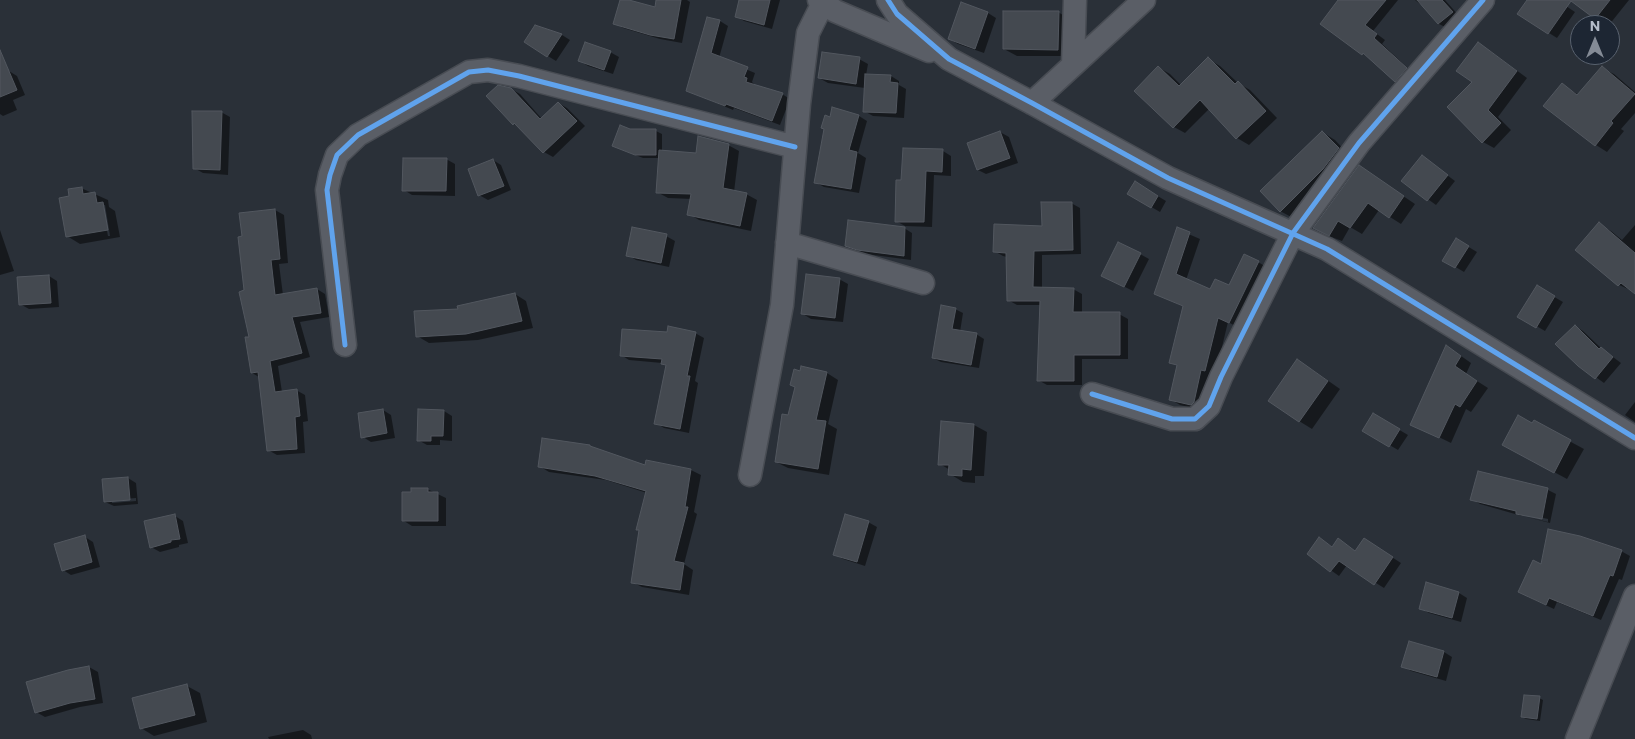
<!DOCTYPE html>
<style>
body{margin:0}
#map{position:relative;width:1635px;height:739px;overflow:hidden;background:#2a3038;font-family:Commissioner,sans-serif}
canvas{display:block}
.north{position:absolute;left:1570px;top:15px;width:50px;height:50px;box-sizing:border-box;background:#1d2633;border:1px solid #59626f;border-radius:50%;rotate:0deg;font-size:14px;font-weight:700;line-height:20px;text-align:center;color:#b4bcc9}
.north::after{content:'';display:block;margin:auto;width:18px;height:22px;background:#848b96;clip-path:polygon(50% 0,100% 100%,50% 72%,0 100%)}
</style>
<div id="map">
<canvas width="1635" height="739"></canvas>
<div class="north">N</div>
</div>
<script>
const g = document.querySelector('canvas').getContext('2d');
g.lineJoin = 'round';
function fill(path, color) { g.fillStyle = color; g.fill(path, 'evenodd'); }
const poly = rows => new Path2D(rows.map(r => 'M' + r).join(''));
function trace(path, color, width, dash) { g.strokeStyle = color; g.lineWidth = width; g.lineCap = dash ? 'butt' : 'round'; g.setLineDash(dash || []); g.stroke(path); }
fill(poly([
 [621,0,656,9,658,0,687,0,690,2,682,43,660,39,623,28,615,23],
 [740,0,780,0,772,29,744,21,736,16],
 [1340,0,1398,0,1373,31,1385,40,1382,44,1414,74,1404,86,1395,81,1371,59,1322,24],
 [1415,0,1445,0,1460,17,1447,28,1439,24,1425,8],
 [1528,0,1557,0,1575,12,1557,38,1549,33],
 [1572,0,1629,0,1609,25,1596,18],
 [1058,12,1071,20,1071,56,1017,56,1004,49],
 [988,13,996,18,984,53,958,44,949,39],
 [708,18,720,21,728,26,719,58,755,73,752,82,754,84,754,86,782,94,790,99,780,125,734,108,733,110,688,91],
 [535,26,562,35,570,40,556,61,525,42],
 [1489,50,1527,78,1498,117,1511,130,1494,148,1483,142,1473,82],
 [610,52,619,57,613,74,588,66,580,61],
 [859,59,868,64,866,75,891,76,899,81,899,85,906,89,904,118,873,116,864,111,865,88,828,83,819,78],
 [1208,59,1220,66,1238,83,1250,90,1277,118,1249,145,1237,138,1210,108,1185,133,1174,127,1158,67,1170,74,1181,85],
 [1602,68,1614,74,1635,92,1635,113,1621,129,1624,131,1607,152,1596,145,1562,85,1579,95],
 [9,71,17,76,25,95,13,100,17,110,3,116,0,114,0,75],
 [511,89,520,94,542,119,558,103,567,108,585,126,553,157,544,152,519,127,514,124],
 [833,109,859,116,867,121,858,153,866,158,859,193,824,187,815,182],
 [221,112,230,117,228,175,203,173,194,168],
 [630,131,656,131,662,134,662,152,697,154,728,145,739,151,734,192,746,194,757,200,751,231,699,220,689,214,692,199,668,198,657,192,659,158,643,158,613,146],
 [1000,132,1009,137,1018,163,986,174,978,170],
 [1322,132,1335,140,1351,157,1293,218,1280,211],
 [943,151,951,156,951,176,934,175,932,227,905,226,896,221,903,181],
 [1423,157,1455,181,1436,205,1403,181],
 [446,159,455,164,455,196,412,195,404,190],
 [493,160,501,165,511,190,488,200,479,195],
 [1363,169,1415,204,1401,224,1379,210,1362,234,1350,227,1342,241,1326,235],
 [1136,183,1166,201,1160,212,1129,194],
 [81,188,108,200,109,207,115,211,120,237,80,244,67,236,70,197],
 [102,205,105,205,110,236,108,236],
 [1071,203,1080,208,1081,254,1042,255,1042,288,1073,289,1082,294,1082,314,1119,314,1128,319,1128,359,1082,359,1082,385,1047,385,1038,380,1041,305,1017,305,1008,300,1007,257,1003,256,994,251,1043,227],
 [275,210,284,215,288,263,279,264,283,295,317,289,325,294,329,317,300,322,310,357,278,366,282,392,296,390,305,395,308,421,303,422,305,453,277,455,268,450,259,377,252,373,243,237],
 [1599,224,1611,231,1622,240,1635,225,1635,292,1619,285],
 [904,228,912,233,911,260,866,254,846,246],
 [1177,229,1200,239,1186,280,1211,290,1230,287,1258,262,1268,268,1239,328,1228,322,1215,376,1201,410,1180,405,1170,399,1178,366,1171,362,1184,307,1156,293],
 [0,230,14,271,0,275],
 [666,236,675,241,669,267,636,260,628,255],
 [1457,240,1477,252,1464,272,1444,260],
 [1140,254,1149,259,1133,291,1111,280],
 [49,276,57,281,59,307,29,309,20,304],
 [839,279,848,284,843,322,811,319,803,314],
 [1537,287,1563,302,1545,331,1519,316],
 [515,294,526,301,533,328,478,340,429,343,417,336,459,310],
 [955,309,963,313,960,332,976,334,984,339,979,368,941,362,933,358],
 [1575,326,1583,331,1601,348,1621,363,1604,383,1579,365],
 [695,333,704,338,695,381,698,383,689,433,664,428,656,423,667,366,662,363,629,360,621,355,668,334],
 [1447,346,1471,363,1466,374,1488,388,1471,412,1466,409,1451,443,1412,424],
 [802,368,827,373,838,380,828,424,837,429,829,475,788,468,776,462],
 [1310,368,1340,389,1312,429,1299,421],
 [1635,402,1635,422,1625,415],
 [383,410,391,415,395,438,371,442,363,437],
 [444,411,452,416,452,441,440,440,440,445,427,445,418,440],
 [1374,415,1408,435,1398,450,1364,430],
 [1534,422,1584,449,1567,479,1517,452],
 [974,425,987,432,984,476,975,476,975,483,963,482,950,474,950,470,940,464],
 [647,462,691,470,701,475,694,512,697,514,684,564,693,570,689,595,642,587,632,582,647,493,606,480,549,472,539,466,646,466],
 [128,478,136,483,138,504,114,506,105,502],
 [136,498,136,501,112,503,112,500],
 [427,489,446,498,446,526,412,526,404,521,413,493],
 [1548,490,1556,494,1550,523,1523,516,1548,522,1548,519,1520,513,1522,516,1480,504,1472,499],
 [175,516,183,521,188,543,179,545,179,547,160,552,151,547],
 [868,522,877,527,865,566,843,559,834,554],
 [85,537,93,542,100,567,71,575,63,570],
 [1320,539,1333,547,1347,545,1356,552,1373,545,1401,563,1384,588,1347,565,1339,576,1308,554],
 [1621,551,1630,556,1622,580,1619,579,1601,620,1557,602,1554,609,1528,597,1542,565],
 [1427,584,1459,593,1467,598,1461,622,1429,613,1420,608],
 [1409,643,1444,652,1452,657,1446,681,1411,671,1403,666],
 [89,667,98,672,103,703,80,707,45,717,36,712],
 [187,686,200,693,207,722,154,736,141,728],
 [1539,698,1543,700,1540,721,1526,719,1522,717],
 [303,730,311,735,312,739,269,739,268,737]
]), '#0007');
const building = poly([
 [620,0,629,0,655,7,656,0,681,0,674,39,650,35,613,24,620,0],
 [739,0,770,0,764,25,735,17,739,0],
 [1338,0,1386,0,1365,25,1377,34,1374,38,1407,68,1395,82,1363,53,1362,55,1320,24,1338,0],
 [1417,0,1442,0,1453,12,1438,24,1417,0],
 [1527,0,1610,0,1595,19,1571,1,1548,34,1517,14,1527,0],
 [961,2,988,12,975,49,948,39,961,2],
 [1003,11,1059,11,1058,50,1003,49,1003,11],
 [707,17,720,20,711,53,748,67,744,77,747,78,746,82,783,93,772,121,726,104,725,106,686,91,707,17],
 [535,25,562,34,547,57,524,42,535,25],
 [585,42,611,51,604,70,578,61,585,42],
 [1478,42,1517,71,1488,110,1501,123,1482,143,1447,107,1472,82,1456,71,1478,42],
 [0,50,17,90,0,97,0,50],
 [822,52,860,57,856,84,818,78,822,52],
 [1208,57,1235,84,1238,81,1266,111,1236,139,1200,100,1173,128,1134,91,1158,66,1179,86,1208,57],
 [1602,66,1635,94,1611,121,1613,123,1595,146,1543,106,1562,83,1577,95,1602,66],
 [865,74,891,75,890,82,898,83,896,113,863,112,865,74],
 [498,85,511,88,540,119,558,102,577,121,543,153,514,123,513,125,486,96,498,85],
 [832,107,859,115,849,150,857,152,851,189,814,183,824,129,821,128,825,115,830,117,832,107],
 [192,111,222,111,220,170,193,169,192,111],
 [620,125,630,129,656,129,656,155,635,155,612,146,620,125],
 [1000,131,1010,158,977,170,967,143,1000,131],
 [1322,131,1339,148,1323,169,1280,212,1260,191,1322,131],
 [698,136,729,144,723,188,747,193,740,226,687,215,691,194,656,193,659,150,696,153,698,136],
 [903,148,943,149,942,172,926,171,924,222,895,222,896,180,901,180,903,148],
 [1422,155,1448,175,1427,201,1401,181,1422,155],
 [403,158,447,158,446,191,402,191,403,158],
 [493,159,504,186,478,196,468,169,493,159],
 [1359,165,1404,196,1389,218,1368,203,1350,228,1338,221,1329,236,1313,228,1359,165],
 [1135,181,1158,196,1151,208,1127,194,1135,181],
 [82,187,83,194,95,192,97,203,103,202,108,230,66,237,59,198,69,196,68,189,82,187],
 [1041,202,1072,202,1073,250,1034,251,1033,287,1074,288,1073,312,1120,312,1120,355,1074,355,1074,381,1037,381,1040,301,1007,301,1006,253,993,252,994,224,1042,226,1041,202],
 [275,209,280,259,271,260,275,295,317,288,321,313,292,317,302,353,270,361,275,392,297,389,300,416,295,417,297,449,267,451,258,372,251,373,245,337,249,337,239,292,244,290,238,237,242,236,239,213,275,209],
 [848,220,905,227,904,256,857,250,845,246,848,220],
 [1599,222,1635,253,1635,294,1621,283,1618,286,1575,250,1599,222],
 [632,227,667,234,661,263,626,256,632,227],
 [1177,227,1190,232,1176,274,1210,289,1215,279,1229,285,1244,254,1259,261,1229,323,1218,318,1205,371,1201,370,1194,402,1191,405,1169,400,1177,365,1169,363,1183,306,1154,294,1177,227],
 [1456,238,1469,246,1455,268,1442,261,1456,238],
 [1118,242,1141,253,1124,287,1101,276,1118,242],
 [806,274,840,278,835,318,801,314,806,274],
 [49,275,51,303,19,305,17,277,49,275],
 [1537,285,1555,296,1536,328,1517,317,1537,285],
 [515,293,522,321,466,334,416,337,414,311,458,309,457,306,515,293],
 [941,305,956,308,952,329,977,333,971,365,932,358,941,305],
 [1575,325,1599,349,1601,347,1613,357,1595,379,1578,366,1555,344,1575,325],
 [668,326,696,332,687,376,690,376,680,429,654,424,666,365,661,364,662,359,620,356,622,329,667,332,668,326],
 [1446,345,1461,356,1455,366,1477,381,1460,407,1455,404,1439,438,1410,425,1446,345],
 [1297,359,1328,381,1299,422,1268,401,1297,359],
 [801,366,827,372,816,420,826,421,818,469,775,462,782,414,788,415,795,387,790,385,794,369,800,371,801,366],
 [383,409,387,433,361,438,358,413,383,409],
 [418,409,444,410,443,436,431,436,431,441,417,441,418,409],
 [1373,413,1400,429,1389,447,1362,431,1373,413],
 [1518,415,1532,423,1534,420,1571,440,1554,473,1502,445,1518,415],
 [941,421,974,424,971,470,962,469,962,476,948,475,949,465,938,465,941,421],
 [542,438,590,445,590,446,645,465,646,460,691,469,685,507,688,507,674,561,684,563,680,590,631,583,639,530,636,530,646,491,595,476,538,467,542,438],
 [1478,471,1548,488,1542,519,1516,514,1516,511,1470,500,1478,471],
 [128,477,130,500,104,502,102,479,128,477],
 [411,488,428,488,428,492,438,492,438,521,402,521,402,492,411,492,411,488],
 [175,514,180,539,171,540,171,542,150,548,144,521,175,514],
 [845,514,869,521,857,562,833,555,845,514],
 [1548,529,1580,536,1622,550,1613,576,1610,575,1593,616,1549,598,1546,605,1518,592,1533,560,1541,564,1548,529],
 [85,535,92,562,62,571,54,544,85,535],
 [1319,537,1332,547,1338,538,1355,551,1364,538,1393,557,1374,585,1339,561,1330,572,1307,554,1319,537],
 [1426,582,1459,592,1452,618,1419,609,1426,582],
 [1409,641,1444,651,1437,677,1401,667,1409,641],
 [89,666,95,699,70,703,35,713,26,682,68,670,89,666],
 [187,684,195,715,140,729,132,698,187,684],
 [1524,695,1540,696,1537,719,1521,717,1524,695]
]);
fill(building, '#444950');
trace(building, '#52575f', 1);
const minor = poly([
 [819,0,835,11,929,51],
 [888,0,897,14,949,59,1032,103,1168,178,1327,249,1635,438],
 [1073,65,1075,0],
 [1032,103,1144,0],
 [787,243,923,283],
 [345,345,327,190,330,175,337,155,358,135,469,72,488,70,519,76,795,147],
 [1092,394,1172,419,1195,419,1209,406,1221,377,1293,233,1359,143,1483,0],
 [750,475,782,305,799,104,808,33,823,3],
 [1577,739,1635,596]
]);
trace(minor, '#484c53', 25);
trace(minor, '#5a5e66', 22);
trace(poly([
 [888,0,897,14,949,59,1032,103,1168,178,1327,249,1635,438],
 [345,345,327,190,330,175,337,155,358,135,469,72,488,70,519,76,795,147],
 [1092,394,1172,419,1195,419,1209,406,1221,377,1293,233,1359,143,1483,0]
]), '#60a3ed', 5);
</script>
